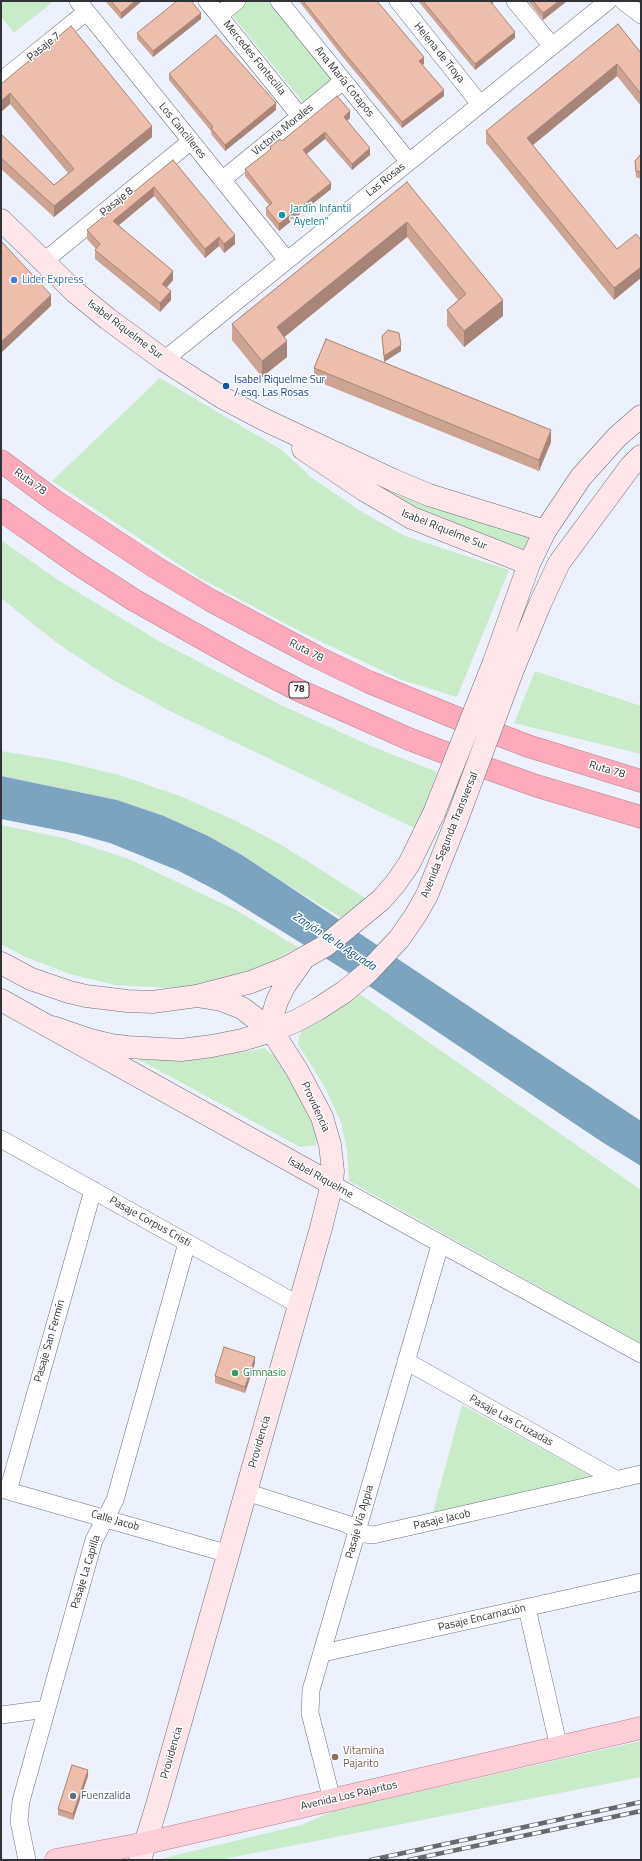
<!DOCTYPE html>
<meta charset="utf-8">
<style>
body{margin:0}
#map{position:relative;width:642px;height:1861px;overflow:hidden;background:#ecf1fc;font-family:"Titillium Web",sans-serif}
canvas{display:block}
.frame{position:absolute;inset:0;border:2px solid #313237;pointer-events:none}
</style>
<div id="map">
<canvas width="642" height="1861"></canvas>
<div class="frame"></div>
</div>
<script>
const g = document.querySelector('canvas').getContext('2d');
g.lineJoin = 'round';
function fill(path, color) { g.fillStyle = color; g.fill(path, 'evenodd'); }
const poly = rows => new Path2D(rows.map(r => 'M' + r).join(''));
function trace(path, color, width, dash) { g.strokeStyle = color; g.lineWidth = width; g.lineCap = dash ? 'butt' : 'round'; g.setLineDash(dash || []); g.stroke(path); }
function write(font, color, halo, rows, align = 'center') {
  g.font = font + ' "Titillium Web",sans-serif'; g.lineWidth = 3; g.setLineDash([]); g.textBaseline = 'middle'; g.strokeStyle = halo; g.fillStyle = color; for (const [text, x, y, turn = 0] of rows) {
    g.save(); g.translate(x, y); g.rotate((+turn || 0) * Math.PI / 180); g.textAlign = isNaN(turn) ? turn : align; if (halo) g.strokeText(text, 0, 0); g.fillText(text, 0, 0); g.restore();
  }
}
fill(poly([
 [1,1,54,1,14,33,1,17],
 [244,1,268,1,332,78,303,102,230,13],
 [160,378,282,450,312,478,362,512,405,536,509,570,457,697,402,680,303,633,198,577,52,481],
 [389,480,536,535,530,551,411,508,379,489],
 [1,540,58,580,159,641,281,705,371,746,437,772,425,806,414,828,174,713,113,680,57,643,1,598],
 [535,671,641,706,641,754,514,723],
 [1,751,61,761,119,775,180,796,234,820,280,844,370,901,353,925,278,879,242,855,208,836,164,816,117,800,1,776],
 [1,825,64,838,129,859,236,910,299,948,290,951,277,960,250,972,213,984,173,988,115,985,70,974,25,957,1,944],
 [358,993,641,1190,641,1344,349,1181,347,1150,341,1123,326,1089,298,1044,299,1036,303,1030,327,1016],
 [264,1048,276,1057,318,1126,316,1145,300,1147,136,1058,217,1057],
 [462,1405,597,1479,432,1516],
 [641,1741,641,1777,219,1860,164,1860,164,1858,301,1825,334,1811]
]), '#caebc9');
fill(poly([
 [1,776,117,800,164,816,208,836,242,855,641,1121,641,1166,602,1142,354,976,219,892,179,871,110,843,77,834,1,819]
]), '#7ba4c1');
const street = poly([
 [78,1,287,260],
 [207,1,300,116],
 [279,1,409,162],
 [398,1,480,104],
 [515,1,552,46],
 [623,1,641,15],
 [219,15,237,1],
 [1,81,86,12],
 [222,180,343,81],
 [43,262,191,141],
 [164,360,608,1],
 [1,1139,299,1305],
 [332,1184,641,1354],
 [406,1361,617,1480],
 [1,1489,229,1554],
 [8,1491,93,1190],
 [246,1492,347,1524,365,1534,373,1535,641,1474],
 [527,1608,559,1748],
 [323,1653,641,1582],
 [1,1715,47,1709],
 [332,1800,310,1713,311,1690,440,1245],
 [27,1860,19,1821,21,1801,94,1540,115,1500,187,1243]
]);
const secondary = poly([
 [1,220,75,292,108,319,164,360,223,398,265,420,393,480,429,495,545,531],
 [303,449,364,490,412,518,529,564],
 [494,662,529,564,545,531,581,477,617,437,641,416],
 [514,667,540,604,559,563,630,467,641,456],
 [1,963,31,979,69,992,86,996,127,1001,152,1002,197,996,251,982,286,968,325,946,381,900,395,884,409,864,434,813],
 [1,1000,332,1184],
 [52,1027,90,1040,111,1045,127,1047,181,1050,212,1046,242,1040,272,1031,296,1021,318,1009,344,992,367,973,399,939,415,916,427,895,456,822],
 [272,1031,273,1014,277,1001,285,985,302,961],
 [140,1860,157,1805,321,1228,332,1184,333,1171,330,1145,322,1117,297,1070,272,1031,242,1008,221,1000,197,996]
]);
const primary = poly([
 [56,1860,146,1843,641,1728]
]);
const highway = poly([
 [1,461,55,501,155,567,210,600,317,657,369,682,476,726,528,746,641,781],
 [1,510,78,564,134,600,248,664,298,690,409,739,472,763,537,786,641,817]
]);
trace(street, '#6d727b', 18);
trace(secondary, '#6d727b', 23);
trace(primary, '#b6818d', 23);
trace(highway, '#b6818d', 23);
trace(street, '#fff', 17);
trace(secondary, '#fee6eb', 22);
trace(primary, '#fecdd7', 22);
trace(highway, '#fdabbc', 22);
const rail = poly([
 [371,1860,641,1802],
 [409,1860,641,1811]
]);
trace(rail, '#676970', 4.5);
trace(rail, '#fff', 3, [9]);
const secondaryBridge = poly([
 [434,813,494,662],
 [456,822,514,667]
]);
trace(secondaryBridge, '#6d727b', 23, []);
trace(secondaryBridge, '#fee6eb', 22);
fill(poly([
 [105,1,142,1,121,19],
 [299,1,377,1,424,64,422,65,444,96,402,128,342,56],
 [418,1,493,1,493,5,515,38,475,70],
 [528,1,567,1,543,20],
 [201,19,153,57,137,39,137,33],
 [618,24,641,53,641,106,617,76,532,145,617,249,614,300,486,143,486,131],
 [169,74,276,110,225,151,211,134,211,131,169,80],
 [1,84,152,137,54,217,1,169,1,134,54,185,68,173,10,104,1,112],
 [350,118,347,121,370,155,352,170,325,139,306,154,331,189,279,231,266,215,266,208,269,205,245,176,245,169,270,150,270,147,282,141],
 [641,154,641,179,636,177,635,167,635,161],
 [173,160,235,244,224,253,219,246,205,258,154,196,119,225,173,280,167,287,171,300,160,312,95,259,95,250,96,249,87,239,87,230],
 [407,182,503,316,464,347,447,326,447,310,458,300,407,237,284,337,287,357,262,377,232,340,232,324],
 [382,336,401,351,384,362,551,442,539,471,314,380,314,368,384,362],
 [255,1363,245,1393,215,1383,215,1376],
 [88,1776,73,1820,58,1815,58,1809]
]), '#cda394');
fill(poly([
 [135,1,142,1,121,19,121,13],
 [490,1,493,1,493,5,490,8],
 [559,1,567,1,543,20,543,13],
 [201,13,201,19,153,57,153,51],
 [2,22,2,33,1,33,1,23],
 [515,32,515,38,475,70,475,64],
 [424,57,424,64,419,67,419,61],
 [617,64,617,76,527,150,527,138],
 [444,90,444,96,402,128,402,122],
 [10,93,10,104,1,112,1,101],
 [276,103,276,110,225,151,225,145],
 [350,111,350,118,344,123,344,117],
 [152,126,152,137,54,217,54,206],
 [325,132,325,139,303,157,303,150],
 [370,148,370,155,352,170,352,164],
 [331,183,331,189,279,231,279,224],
 [154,187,154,196,113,230,113,221],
 [407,222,407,237,277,343,277,327],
 [235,235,235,244,224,253,224,244],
 [219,237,219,246,205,258,205,249],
 [641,267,641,278,614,300,614,288],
 [173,271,173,280,162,293,162,284],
 [171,291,171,300,160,312,160,303],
 [51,295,51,306,1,353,1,342],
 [503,300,503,316,464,347,464,331],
 [287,341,287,357,262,377,262,361],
 [401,345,401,351,384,362,384,356],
 [551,430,551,442,539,471,539,460],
 [255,1357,255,1363,245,1393,245,1387],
 [88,1770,88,1776,73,1820,73,1814]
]), '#a78578');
const building = poly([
 [111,1,135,1,121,13,111,1],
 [177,1,191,1,201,13,153,51,137,33,177,1],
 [303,1,377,1,424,57,419,61,444,90,402,122,342,50,303,1],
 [423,1,490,1,515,32,475,64,423,1],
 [533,1,559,1,543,13,533,1],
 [618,24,641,53,641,94,617,64,527,138,617,249,636,234,641,240,641,267,614,288,486,131,618,24],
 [71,26,152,126,54,206,1,158,1,134,54,185,74,169,10,93,1,101,1,84,71,26],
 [216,35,276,103,225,145,211,128,213,127,169,74,216,35],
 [337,96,350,111,344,117,370,148,352,164,325,132,303,150,331,183,279,224,266,208,272,203,245,169,271,149,270,147,280,139,282,141,337,96],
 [641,154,641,172,636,171,635,161,641,154],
 [173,160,235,235,224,244,219,237,205,249,154,187,113,221,173,271,162,284,171,291,160,303,95,250,100,244,87,230,173,160],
 [407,182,503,300,464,331,447,310,466,294,407,222,277,327,287,341,262,361,232,324,407,182],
 [1,241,51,295,1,342,1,241],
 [388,330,399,333,401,345,384,356,382,336,388,330],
 [326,339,551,430,539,460,314,368,326,339],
 [224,1347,255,1357,245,1387,215,1376,224,1347],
 [72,1765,88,1770,73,1814,58,1809,72,1765]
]);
fill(building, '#eebeac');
trace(building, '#a78578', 1);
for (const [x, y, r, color] of [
 [282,215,4,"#0f9aa8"],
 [14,280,4,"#3f7fe0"],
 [226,386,4,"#1a4fb4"],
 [235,1373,4,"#2e9e5b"],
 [335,1757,4,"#8d6e63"],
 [73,1796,4,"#5c6f8a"]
]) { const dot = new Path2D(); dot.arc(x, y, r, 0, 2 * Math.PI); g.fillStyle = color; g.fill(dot); trace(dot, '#fff', 1.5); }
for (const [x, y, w] of [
 [299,690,20]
]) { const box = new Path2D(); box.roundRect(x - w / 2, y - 8, w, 16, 3); g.fillStyle = '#fff'; g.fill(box); trace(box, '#313237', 1); }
write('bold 10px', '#313237', null, [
 ["78",299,690]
]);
write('11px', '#313237', '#fff', [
 ["Pasaje 7",44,47,-39],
 ["Helena de Troya",439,53,51],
 ["Mercedes Fontecilla",254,58,51],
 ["Ana María Cotapos",344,82,51],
 ["Victoria Morales",283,130,-39],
 ["Los Cancilleres",182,131,51],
 ["Las Rosas",386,180,-39],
 ["Pasaje 8",117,202,-39],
 ["Isabel Riquelme Sur",125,330,37],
 ["Ruta 78",30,482,36],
 ["Isabel Riquelme Sur",444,530,22],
 ["Ruta 78",306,651,27],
 ["Ruta 78",607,770,16],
 ["Avenida Segunda Transversal",450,835,-68],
 ["Providencia",315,1107,65],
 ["Isabel Riquelme",320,1178,29],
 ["Pasaje Corpus Cristi",150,1222,29],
 ["Pasaje San Fermín",50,1341,-74],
 ["Pasaje Las Cruzadas",511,1421,29],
 ["Providencia",260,1442,-74],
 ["Pasaje Jacob",442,1520,-13],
 ["Calle Jacob",115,1521,16],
 ["Pasaje Vía Appia",360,1522,-74],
 ["Pasaje La Capilla",86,1572,-73],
 ["Pasaje Encarnación",482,1618,-13],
 ["Providencia",172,1753,-74],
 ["Avenida Los Pajaritos",349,1796,-13]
]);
write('11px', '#0d838f', '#fff', [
 ["Jardín Infantil",290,209],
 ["\"Ayelen\"",290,222]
], 'left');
write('11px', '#366cbe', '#fff', [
 ["Lider Express",22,280]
], 'left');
write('11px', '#164399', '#fff', [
 ["Isabel Riquelme Sur",234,380],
 ["/ esq. Las Rosas",234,393]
], 'left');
write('11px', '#27864d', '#fff', [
 ["Gimnasio",243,1373]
], 'left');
write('11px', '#785e54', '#fff', [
 ["Vitamina",343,1751],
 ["Pajarito",343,1764]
], 'left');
write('11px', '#4e5e75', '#fff', [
 ["Fuenzalida",81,1796]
], 'left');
write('italic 12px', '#0d557c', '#fff', [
 ["Zanjón de la Aguada",334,942,33]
]);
</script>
